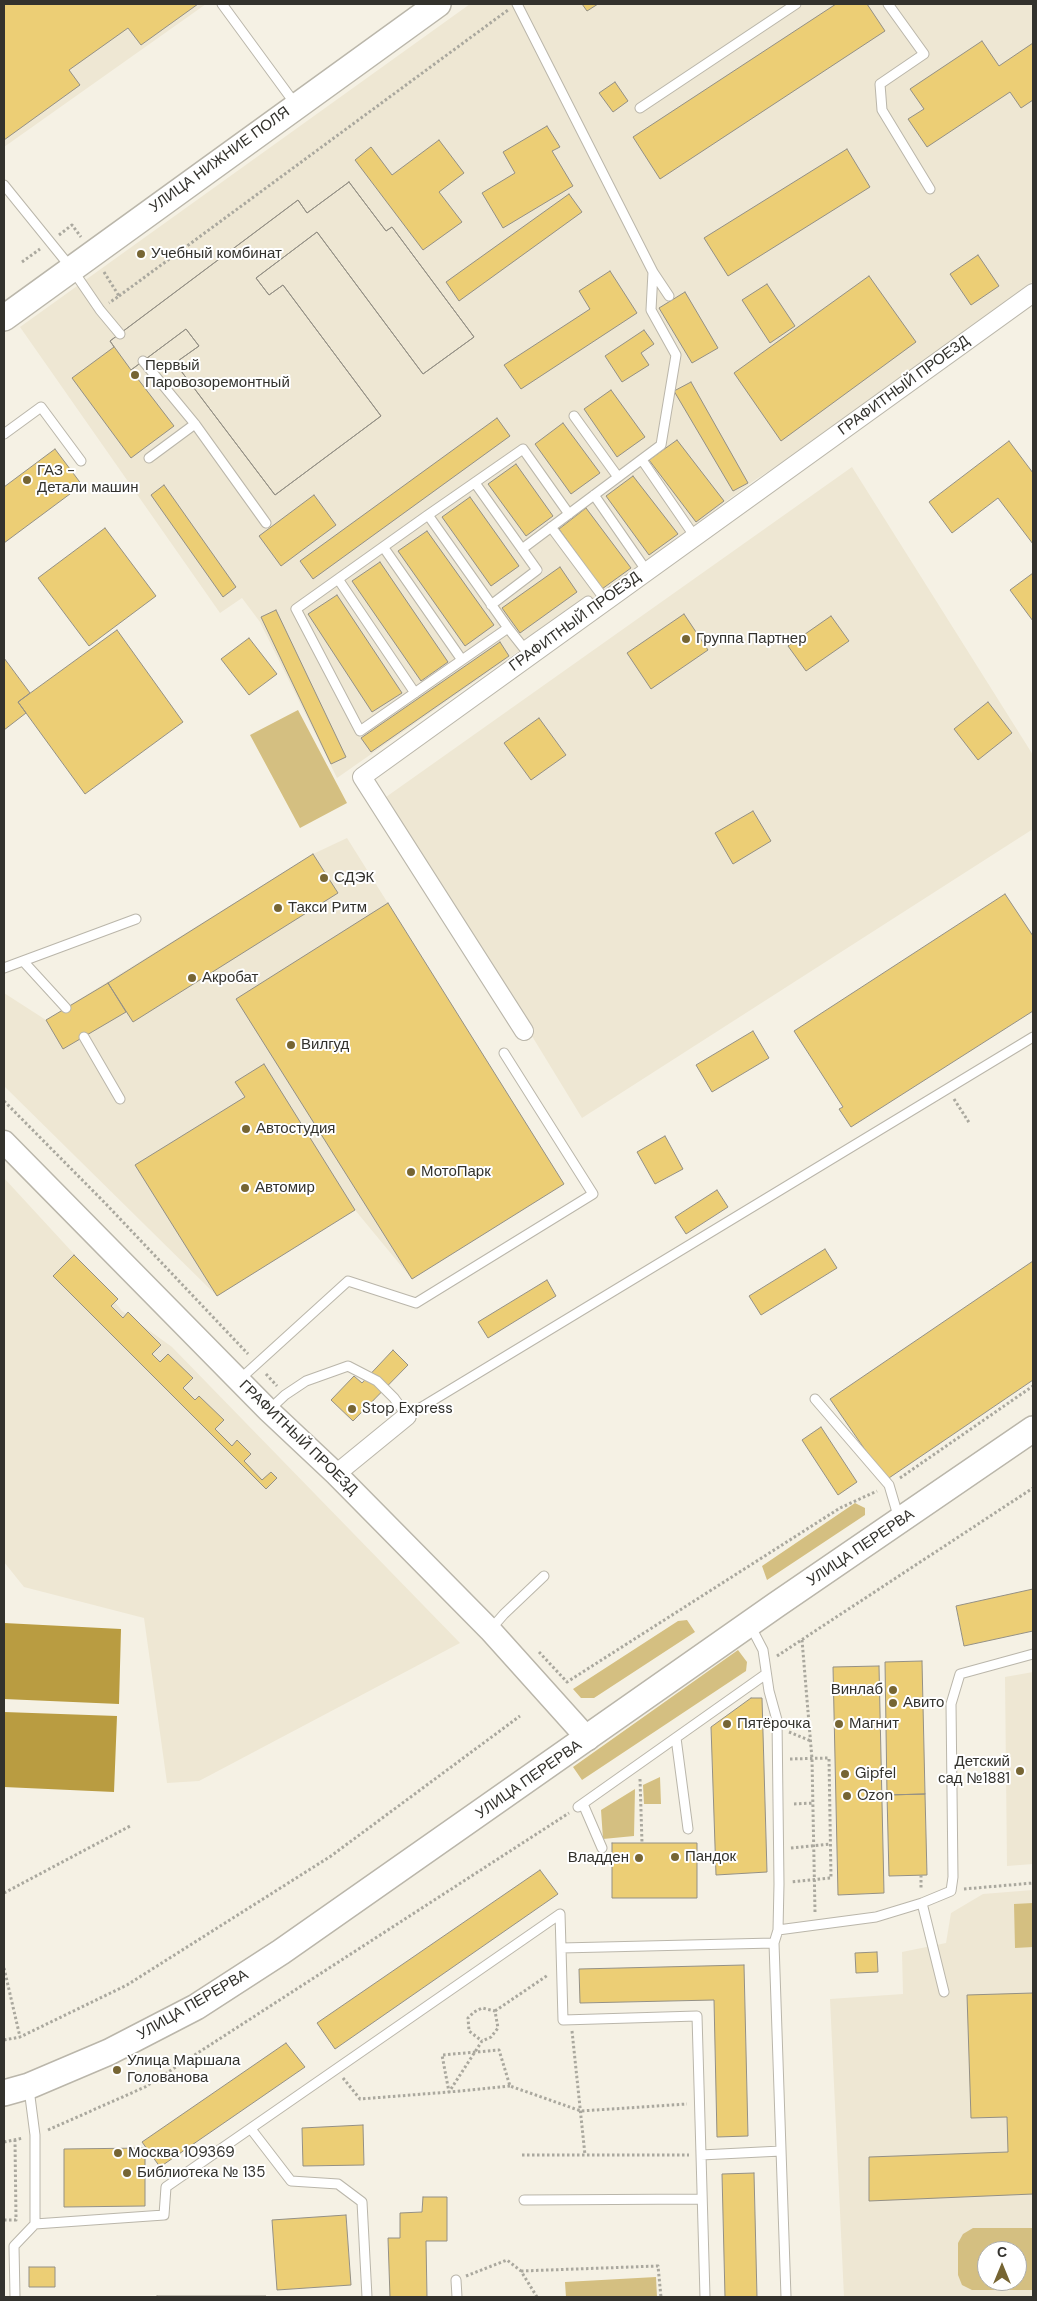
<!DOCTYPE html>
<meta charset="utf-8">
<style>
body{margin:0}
#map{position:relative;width:1037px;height:2301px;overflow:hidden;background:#f5f1e4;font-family:"DM Sans",sans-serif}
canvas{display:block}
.frame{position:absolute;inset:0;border:5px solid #33322d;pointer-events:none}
.north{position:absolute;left:977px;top:2241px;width:50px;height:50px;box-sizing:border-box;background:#fff;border:1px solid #adadab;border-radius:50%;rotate:0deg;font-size:14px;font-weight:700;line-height:20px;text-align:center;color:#33322d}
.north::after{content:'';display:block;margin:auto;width:18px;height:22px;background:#766533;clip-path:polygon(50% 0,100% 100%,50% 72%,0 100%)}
</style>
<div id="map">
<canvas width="1037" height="2301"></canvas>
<div class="frame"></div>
<div class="north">С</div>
</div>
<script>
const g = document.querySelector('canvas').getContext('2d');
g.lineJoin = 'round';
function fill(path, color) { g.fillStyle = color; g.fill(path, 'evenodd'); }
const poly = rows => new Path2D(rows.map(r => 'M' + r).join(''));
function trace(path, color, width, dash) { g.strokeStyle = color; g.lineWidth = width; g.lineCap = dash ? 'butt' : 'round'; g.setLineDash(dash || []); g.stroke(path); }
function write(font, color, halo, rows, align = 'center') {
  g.font = font + ' "DM Sans",sans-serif'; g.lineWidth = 4; g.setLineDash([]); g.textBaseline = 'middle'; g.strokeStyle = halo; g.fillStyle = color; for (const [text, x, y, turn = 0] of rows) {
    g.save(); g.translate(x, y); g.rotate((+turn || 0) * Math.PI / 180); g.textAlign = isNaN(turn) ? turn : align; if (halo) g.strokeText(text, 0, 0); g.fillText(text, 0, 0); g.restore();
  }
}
fill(poly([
 [4,4,206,4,4,147],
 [470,4,1033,4,1033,281,830,431,752,482,629,574,337,778,260,622,242,598,220,613,20,327],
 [852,467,1033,755,1033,829,582,1118,386,797],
 [347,838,564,1184,412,1279,355,1210,217,1296,4,1086,4,993,46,1020,313,854],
 [4,1178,86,1267,122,1311,172,1347,460,1643,199,1781,167,1783,144,1618,24,1587,4,1562],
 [1033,1672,1033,1864,1007,1866,1005,1677],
 [1033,1890,1033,2297,844,2297,830,1999,903,1994,902,1952,946,1943,951,1913,983,1894],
 [987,2251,1017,2251,1017,2281,987,2281]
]), '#eee7d3');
fill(poly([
 [298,710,347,803,300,828,250,735],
 [855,1503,865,1508,865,1515,767,1580,762,1566],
 [687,1620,695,1632,594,1698,581,1698,573,1689,678,1621],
 [738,1650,747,1662,746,1671,582,1780,573,1767],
 [660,1777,661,1804,644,1804,643,1785],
 [635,1789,634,1836,603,1839,601,1810],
 [1033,1903,1033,1947,1015,1948,1014,1904],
 [973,2228,1033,2228,1033,2290,972,2290,962,2285,958,2275,958,2243,963,2234],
 [987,2251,1017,2251,1017,2281,987,2281],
 [656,2277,657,2297,566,2297,565,2282]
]), '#d4bf81');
fill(poly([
 [4,1623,121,1629,119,1704,4,1699],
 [4,1712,117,1716,114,1792,4,1787]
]), '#b99c41');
const building = poly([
 [4,4,198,4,141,45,128,28,69,70,80,85,4,140,4,4],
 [582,4,598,4,587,11,582,4],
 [836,4,867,4,885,31,660,179,633,137,836,4],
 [982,41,999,66,1033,43,1033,100,1021,108,1010,92,927,147,908,119,924,109,910,89,982,41],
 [615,82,628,101,613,112,599,93,615,82],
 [547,126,560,147,552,151,573,186,503,228,482,193,515,173,503,152,547,126],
 [439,140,464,173,439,192,462,222,423,250,355,160,371,147,392,175,439,140],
 [847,149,870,187,728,276,704,238,847,149],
 [349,182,386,231,392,227,474,337,423,374,317,232,256,278,269,295,283,285,381,416,275,495,175,363,199,346,186,329,131,370,110,341,298,200,307,213,349,182],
 [349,182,386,231,392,227,474,337,423,374,317,232,256,278,269,295,283,285,381,416,275,495,175,363,199,346,186,329,131,370,174,426,131,458,72,378,114,347,110,341,298,200,307,213,349,182],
 [569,194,582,212,459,301,446,282,569,194],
 [978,255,999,286,971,305,950,274,978,255],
 [610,271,637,313,521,389,504,365,590,309,579,291,610,271],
 [869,276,916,342,781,441,734,373,869,276],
 [767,284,795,326,770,343,742,300,767,284],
 [685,292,718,348,692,363,659,308,685,292],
 [644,330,654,344,641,353,649,365,622,382,605,356,644,330],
 [691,382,748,483,733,491,674,391,691,382],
 [611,390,645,437,617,457,584,409,611,390],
 [497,418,510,436,313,579,300,561,497,418],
 [563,423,600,473,571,494,535,444,563,423],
 [677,440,724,501,696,522,649,460,677,440],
 [1009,441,1033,473,1033,544,998,498,952,533,929,502,1009,441],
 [55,449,82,485,4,543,4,487,55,449],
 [516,464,553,516,526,536,488,484,516,464],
 [633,476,678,534,649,555,606,496,633,476],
 [164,485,236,587,223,597,151,495,164,485],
 [314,495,336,525,281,566,259,536,314,495],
 [470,497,519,566,491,586,442,517,470,497],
 [586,508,631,568,602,589,559,529,586,508],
 [105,528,156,596,89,646,38,578,105,528],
 [427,531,494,625,465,646,398,551,427,531],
 [380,562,448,662,421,681,352,581,380,562],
 [560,567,577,592,520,633,502,608,560,567],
 [1033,573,1033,621,1010,590,1033,573],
 [337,595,402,693,372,712,308,614,337,595],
 [276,610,346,757,331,764,261,617,276,610],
 [684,614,708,650,651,689,627,653,684,614],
 [831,616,849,641,806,671,788,646,831,616],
 [117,630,183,722,85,794,18,702,117,630],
 [249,638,277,674,249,695,221,659,249,638],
 [500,642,509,656,371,752,361,738,500,642],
 [4,658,30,693,18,702,26,713,4,730,4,658],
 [988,702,1012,733,978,760,954,729,988,702],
 [539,718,566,755,531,780,504,743,539,718],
 [753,811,771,841,733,864,715,833,753,811],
 [313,854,338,893,133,1022,108,983,313,854],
 [1005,894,1033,936,1033,1011,851,1127,839,1109,843,1107,794,1031,1005,894],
 [388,903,564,1184,412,1279,236,999,388,903],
 [108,983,126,1012,63,1049,46,1020,108,983],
 [753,1031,769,1058,712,1092,696,1065,753,1031],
 [264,1064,355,1210,217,1296,135,1165,245,1097,235,1082,264,1064],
 [665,1136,683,1169,655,1184,637,1152,665,1136],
 [717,1190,728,1207,686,1234,675,1217,717,1190],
 [825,1249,837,1268,761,1315,749,1296,825,1249],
 [74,1255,118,1299,111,1306,123,1318,128,1312,161,1345,152,1354,160,1362,168,1354,193,1378,183,1388,195,1400,199,1396,224,1420,215,1429,232,1446,237,1440,251,1454,244,1461,262,1480,271,1472,277,1478,266,1489,53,1276,74,1255],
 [1033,1261,1033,1380,886,1480,830,1399,1033,1261],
 [547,1280,556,1296,488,1338,478,1322,547,1280],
 [393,1350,408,1365,353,1421,331,1400,354,1376,362,1383,393,1350],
 [821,1427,857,1482,838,1495,802,1440,821,1427],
 [1033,1589,1033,1631,964,1646,956,1606,1033,1589],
 [922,1661,925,1794,887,1795,885,1662,922,1661],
 [879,1666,884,1893,838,1895,833,1667,879,1666],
 [751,1698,762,1698,767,1872,716,1875,711,1727,751,1698],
 [925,1794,927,1875,889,1876,887,1795,925,1794],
 [612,1843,697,1843,697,1898,612,1898,612,1843],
 [540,1870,558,1894,335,2049,317,2023,540,1870],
 [877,1952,878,1972,856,1973,855,1953,877,1952],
 [744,1965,748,2136,717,2137,714,2000,580,2003,579,1969,744,1965],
 [1033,1993,1033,2194,869,2201,869,2157,1008,2152,1007,2117,971,2118,967,1995,1033,1993],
 [286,2043,305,2067,160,2167,142,2142,286,2043],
 [363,2125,364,2165,303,2166,302,2128,363,2125],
 [145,2148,145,2206,64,2207,64,2149,145,2148],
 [754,2173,757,2297,725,2297,722,2174,754,2173],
 [423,2197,447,2197,447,2241,426,2241,427,2297,390,2297,388,2238,400,2238,400,2213,422,2212,423,2197],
 [346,2215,351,2285,277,2290,272,2220,346,2215],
 [29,2267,55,2267,55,2287,29,2287,29,2267],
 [157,2296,266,2296,266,2297,157,2297,157,2296]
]);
fill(building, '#ecce75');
trace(building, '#949085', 1);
const service = poly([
 [222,4,296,105],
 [517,4,653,272,669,296],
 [888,4,924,54,880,84,882,110,930,189],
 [640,108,796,4],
 [4,185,72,269,100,310,120,334],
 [143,361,195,424,266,523],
 [574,416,618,477],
 [4,434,41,407,81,461],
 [149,458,195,424],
 [642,460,695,537],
 [475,483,537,570,491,605],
 [594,495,646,570],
 [428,515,523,449,569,514],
 [551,527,606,601],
 [384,548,462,660],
 [522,549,661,445,676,355,651,310,653,272],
 [338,579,415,693],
 [508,628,428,515,296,609,360,731,508,628,523,647,588,601],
 [23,961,66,1008],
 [4,968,136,919],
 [84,1037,120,1099],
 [239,1380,348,1281,416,1303,593,1194,504,1053],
 [815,1399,889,1485,899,1519],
 [269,1410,285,1395,306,1381,348,1366,377,1381,394,1398,407,1416,1033,1037],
 [750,1625,763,1650,769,1691,777,1720,779,1884,778,1930,774,1943,786,2297],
 [490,1630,504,1614,544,1576],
 [676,1738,688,1829],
 [583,1804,602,1848],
 [578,1807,766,1674],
 [922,1903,944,1992],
 [778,1930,876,1917,922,1903,951,1891,953,1877,951,1704,960,1674,1033,1654],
 [774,1943,561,1948,563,2020,697,2016,701,2155,781,2151],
 [251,2129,291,2181,338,2184,362,2202,367,2297],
 [701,2155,705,2297],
 [524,2200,702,2199],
 [35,2224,164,2215,166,2187,560,1914,561,1948],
 [456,2280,457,2297],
 [15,2297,14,2246,35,2224,35,2135,29,2089]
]);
const minor = poly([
 [524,1031,362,777,1033,293],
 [336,1474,407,1416]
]);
const tertiary = poly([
 [4,1142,269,1411,336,1474,490,1630,588,1739]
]);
const secondary = poly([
 [4,318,438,4],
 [4,2093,29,2086,109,2052,196,2007,281,1952,776,1605,1033,1429]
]);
trace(service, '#bab6aa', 11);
trace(minor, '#bab6aa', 20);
trace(tertiary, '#bab6aa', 25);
trace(secondary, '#bab6aa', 28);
trace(poly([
 [59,235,72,225,81,237],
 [22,262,40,249],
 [104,272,119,296,109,303],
 [119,296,508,10],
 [954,1099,970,1124],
 [4,1101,106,1204,248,1354],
 [266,1374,277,1386],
 [900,1478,1033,1386],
 [802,1640,812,1759,815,1912],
 [539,1652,567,1682,840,1508,877,1491],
 [777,1656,1033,1488],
 [789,1732,811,1741],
 [790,1759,829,1758,831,1878,791,1882],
 [640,1779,642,1843],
 [794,1804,813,1803],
 [791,1848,830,1844],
 [921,1875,921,1890],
 [964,1889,1033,1883],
 [4,1893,132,1825],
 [4,1968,20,2037],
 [495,2011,548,1975],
 [572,2031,585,2155],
 [4,2040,20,2037,127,1985,331,1856,520,1716],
 [343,2078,360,2099,449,2092,482,2041,491,2037,498,2028,495,2011,482,2008,474,2012,468,2018,469,2031,482,2041],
 [510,2086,449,2092,442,2055,499,2050,510,2086,581,2111,687,2104],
 [48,2130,145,2087,569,1813],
 [4,2142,23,2138],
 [522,2155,689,2155],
 [4,2220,16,2220,15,2140],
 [521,2271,658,2266,661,2297],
 [466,2276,507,2260,521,2271,537,2297]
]), '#aaa89e', 3, [2.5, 2.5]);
trace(service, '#fff', 9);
trace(minor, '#fff', 18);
trace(tertiary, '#fff', 22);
trace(secondary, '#fff', 25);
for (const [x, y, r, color] of [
 [141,254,5,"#766533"],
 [135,375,5,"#766533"],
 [27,480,5,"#766533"],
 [686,639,5,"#766533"],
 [324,878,5,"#766533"],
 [278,908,5,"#766533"],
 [192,978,5,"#766533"],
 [291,1045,5,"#766533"],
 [246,1129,5,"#766533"],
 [411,1172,5,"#766533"],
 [245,1188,5,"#766533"],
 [352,1409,5,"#766533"],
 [893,1690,5,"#766533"],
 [893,1703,5,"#766533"],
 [727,1724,5,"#766533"],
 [839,1724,5,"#766533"],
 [1020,1771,5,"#766533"],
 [845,1774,5,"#766533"],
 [847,1796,5,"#766533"],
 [675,1857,5,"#766533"],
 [639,1858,5,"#766533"],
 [117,2070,5,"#766533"],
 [118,2153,5,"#766533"],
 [127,2173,5,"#766533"]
]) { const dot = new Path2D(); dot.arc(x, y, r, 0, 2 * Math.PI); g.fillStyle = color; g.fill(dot); trace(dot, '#fff', 2); }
write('15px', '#33322d', '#fff', [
 ["УЛИЦА НИЖНИЕ ПОЛЯ",220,160,-36],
 ["ГРАФИТНЫЙ ПРОЕЗД",904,386,-36],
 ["ГРАФИТНЫЙ ПРОЕЗД",575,622,-36],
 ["ГРАФИТНЫЙ ПРОЕЗД",298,1438,44],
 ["УЛИЦА ПЕРЕРВА",861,1548,-34],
 ["УЛИЦА ПЕРЕРВА",529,1780,-35],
 ["УЛИЦА ПЕРЕРВА",193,2005,-30]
]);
write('15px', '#33322d', '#fff', [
 ["Учебный комбинат",151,254],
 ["Первый",145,366],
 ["Паровозоремонтный",145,383],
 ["ГАЗ -",37,471],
 ["Детали машин",37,488],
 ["Группа Партнер",696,639],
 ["СДЭК",334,878],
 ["Такси Ритм",288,908],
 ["Акробат",202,978],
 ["Вилгуд",301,1045],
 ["Автостудия",256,1129],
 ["МотоПарк",421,1172],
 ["Автомир",255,1188],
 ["Stop Express",362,1409],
 ["Винлаб",883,1690,"right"],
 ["Авито",903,1703],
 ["Пятёрочка",737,1724],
 ["Магнит",849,1724],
 ["Детский",1010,1762,"right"],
 ["сад №1881",1010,1779,"right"],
 ["Gipfel",855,1774],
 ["Ozon",857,1796],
 ["Пандок",685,1857],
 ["Владден",629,1858,"right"],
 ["Улица Маршала",127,2061],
 ["Голованова",127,2078],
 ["Москва 109369",128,2153],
 ["Библиотека № 135",137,2173]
], 'left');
</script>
